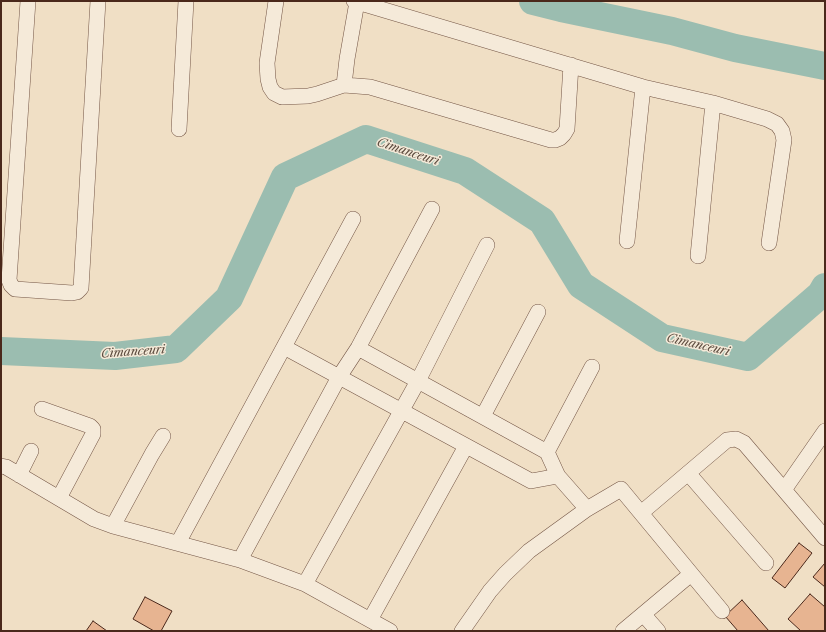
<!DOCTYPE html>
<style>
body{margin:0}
#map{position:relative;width:826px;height:632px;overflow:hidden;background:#f0dfc5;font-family:"Libre Caslon Text",serif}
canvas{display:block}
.frame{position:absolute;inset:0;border:2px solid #4a281b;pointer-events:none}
</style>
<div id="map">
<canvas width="826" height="632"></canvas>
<div class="frame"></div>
</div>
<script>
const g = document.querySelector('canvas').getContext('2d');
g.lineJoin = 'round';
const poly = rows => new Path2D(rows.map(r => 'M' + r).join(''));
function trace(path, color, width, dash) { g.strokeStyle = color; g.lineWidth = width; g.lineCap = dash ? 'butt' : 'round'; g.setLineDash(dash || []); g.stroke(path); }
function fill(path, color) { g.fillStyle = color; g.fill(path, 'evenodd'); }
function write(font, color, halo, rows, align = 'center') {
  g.font = font + ' "Libre Caslon Text",serif'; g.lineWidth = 3; g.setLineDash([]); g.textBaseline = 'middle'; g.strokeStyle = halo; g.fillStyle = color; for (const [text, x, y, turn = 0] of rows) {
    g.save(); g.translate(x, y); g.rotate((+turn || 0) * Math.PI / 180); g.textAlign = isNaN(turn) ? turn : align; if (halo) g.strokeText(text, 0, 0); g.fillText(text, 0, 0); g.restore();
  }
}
trace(poly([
 [533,1,561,8,672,31,735,48,825,66],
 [1,351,115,356,176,349,229,298,285,177,366,139,465,171,542,221,581,285,662,338,748,357,821,294,825,287]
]), '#9bbdb0', 28);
const building = poly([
 [799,543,812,553,785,588,772,578,799,543],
 [825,563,825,587,813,577,825,563],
 [810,594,825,607,825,631,801,631,788,619,810,594],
 [145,597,172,611,161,631,154,631,133,619,145,597],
 [742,600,769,631,738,631,725,616,742,600],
 [93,621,107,631,86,631,93,621]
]);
fill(building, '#e7b491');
trace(building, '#4a281b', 1);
const minor = poly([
 [28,1,9,280,11,285,15,289,72,293,77,292,81,288,98,1],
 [276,1,267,63,268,79,270,87,274,93,282,97,308,96,317,94,344,85],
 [354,1,643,87,713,103,767,119,777,124,782,131,784,140,769,243],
 [357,2,347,59,344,85,370,87,551,140,555,140,560,138,564,134,567,129,571,65],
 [179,129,186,1],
 [627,241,643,87],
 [698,256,713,103],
 [284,347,531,481,558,476],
 [358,348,547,452,558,476,587,509],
 [42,409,90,426,93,429,93,434,59,498],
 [483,416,538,312],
 [547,452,592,367],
 [1,466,6,467,94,519,113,526,240,560,305,584,390,631],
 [688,473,766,563],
 [19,475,31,451],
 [784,490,825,431],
 [641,513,727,440,736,439,744,443,825,538],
 [113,526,152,454,163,436],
 [178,543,353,219],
 [240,560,339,377,358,348,432,209],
 [305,584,418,381,487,245],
 [643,614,658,631],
 [370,620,466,446],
 [462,631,490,591,505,574,529,551,587,509,621,489,722,611],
 [623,631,691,574]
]);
trace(minor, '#745646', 16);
trace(minor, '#f5ead9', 15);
write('italic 12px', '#5e4d40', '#f5ead9', [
 ["Cimanceuri",408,152,18],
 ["Cimanceuri",698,345,13],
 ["Cimanceuri",133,352,-4]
]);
</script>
